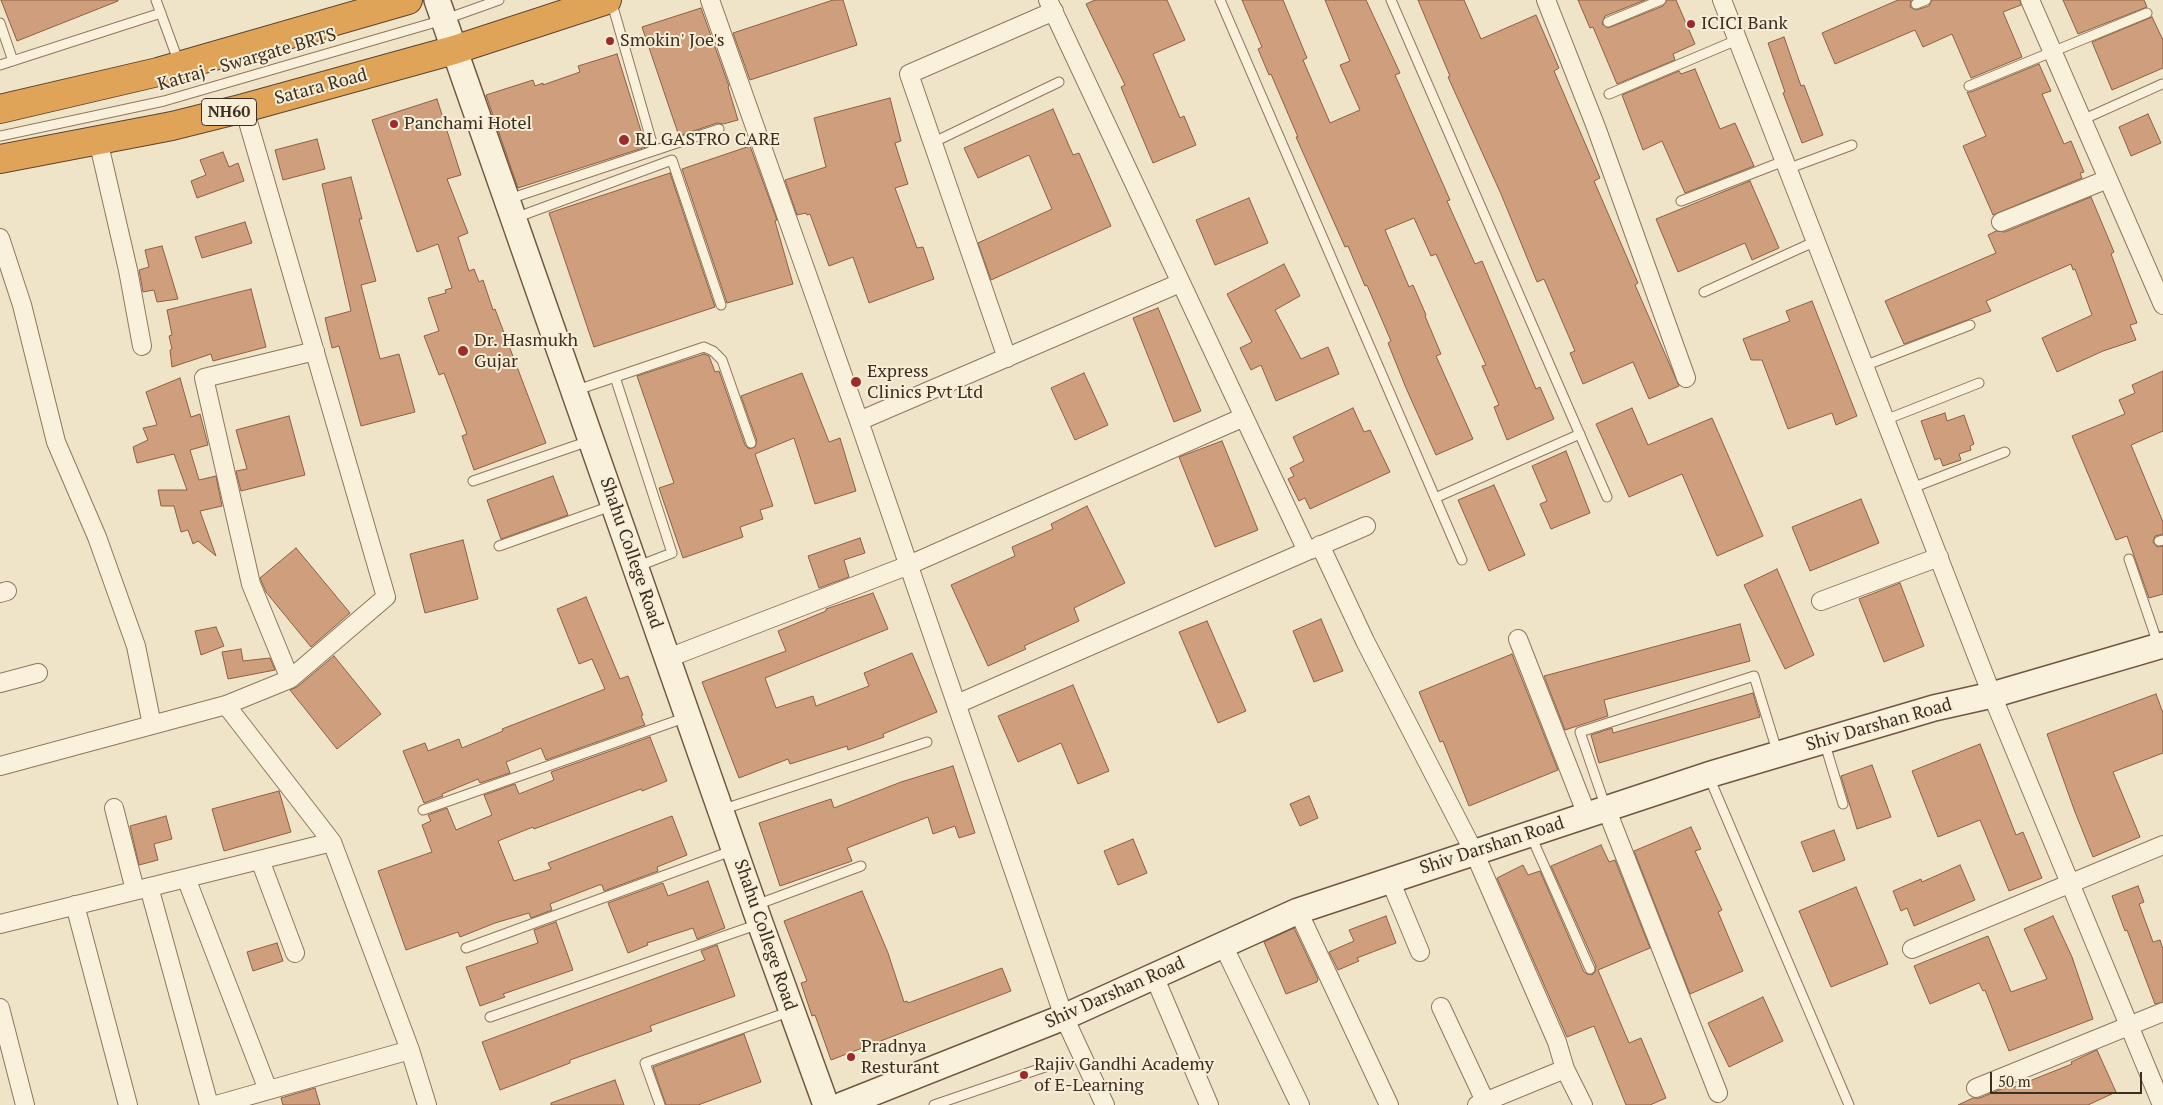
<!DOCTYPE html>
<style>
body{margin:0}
#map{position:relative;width:2163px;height:1105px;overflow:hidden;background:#f0e4c8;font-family:"PT Serif",serif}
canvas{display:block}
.scale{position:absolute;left:1990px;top:1072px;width:152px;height:22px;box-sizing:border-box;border:2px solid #3d2e20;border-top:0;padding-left:6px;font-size:15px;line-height:18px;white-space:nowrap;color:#3d2e20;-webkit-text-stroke:4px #f7eed8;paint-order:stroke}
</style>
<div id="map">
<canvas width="2163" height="1105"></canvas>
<div class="scale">50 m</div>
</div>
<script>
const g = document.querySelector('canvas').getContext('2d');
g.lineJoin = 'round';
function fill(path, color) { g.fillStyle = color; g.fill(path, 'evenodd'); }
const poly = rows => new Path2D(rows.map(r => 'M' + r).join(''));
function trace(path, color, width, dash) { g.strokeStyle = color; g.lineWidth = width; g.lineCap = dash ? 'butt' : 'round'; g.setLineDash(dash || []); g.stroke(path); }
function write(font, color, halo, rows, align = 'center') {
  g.font = font + ' "PT Serif",serif'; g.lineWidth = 4; g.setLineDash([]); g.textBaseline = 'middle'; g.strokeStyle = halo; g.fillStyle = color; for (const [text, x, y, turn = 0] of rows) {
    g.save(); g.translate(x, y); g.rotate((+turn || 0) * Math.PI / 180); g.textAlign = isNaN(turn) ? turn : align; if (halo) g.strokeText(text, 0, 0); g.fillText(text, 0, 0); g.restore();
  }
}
const building = poly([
 [1,0,118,0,118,1,17,41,1,0],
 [833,0,843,0,857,45,750,80,733,33,833,0],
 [1095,0,1167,0,1185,40,1153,54,1180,118,1184,116,1196,145,1153,163,1121,87,1125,85,1086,4,1095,0],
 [1242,0,1283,0,1307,58,1303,60,1330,123,1360,110,1340,65,1350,61,1325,0,1366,0,1400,73,1395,75,1450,200,1447,201,1475,264,1482,261,1536,389,1540,387,1554,419,1507,440,1494,407,1499,405,1482,366,1486,365,1436,254,1431,256,1414,218,1385,230,1409,287,1413,285,1426,315,1425,316,1441,354,1436,356,1473,439,1436,455,1406,388,1388,343,1391,341,1367,285,1365,286,1348,246,1345,247,1296,137,1298,137,1271,74,1269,75,1258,49,1262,47,1242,0],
 [1418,0,1464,0,1481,39,1536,15,1559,68,1554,71,1600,178,1594,181,1638,283,1635,285,1679,386,1649,399,1633,362,1583,384,1570,353,1575,351,1544,279,1537,282,1501,194,1448,77,1450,76,1418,0],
 [1578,0,1645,0,1605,16,1602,24,1608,28,1663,6,1667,0,1676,0,1695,44,1673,54,1675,60,1617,84,1593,27,1590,28,1578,0],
 [1898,0,1911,0,1910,7,1916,10,1929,6,1932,0,2020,0,2021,5,2003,12,2022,57,1971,78,1952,34,1923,47,1915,30,1835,64,1822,33,1898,0],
 [2063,0,2144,0,2147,7,2078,34,2063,0],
 [701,8,729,86,728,87,738,120,723,124,717,123,679,136,642,27,701,8],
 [2152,17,2163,40,2163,68,2112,90,2092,42,2152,17],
 [1784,37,1801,86,1804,85,1823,135,1802,143,1783,93,1785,92,1768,43,1784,37],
 [617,54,646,147,518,188,486,95,533,80,535,86,543,83,543,85,580,72,578,66,617,54],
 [2039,64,2051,91,2042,94,2064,144,2071,141,2084,172,2080,173,2082,178,1993,215,1963,146,1986,136,1967,92,1971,92,2039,64],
 [1695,69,1720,129,1735,123,1754,166,1685,193,1662,141,1643,150,1622,95,1679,71,1681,74,1695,69],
 [890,98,901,141,895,143,908,184,895,188,917,248,923,247,934,279,869,303,853,257,829,266,810,214,807,215,806,213,797,215,785,180,826,167,814,118,890,98],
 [437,99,461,175,447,179,468,233,458,237,469,271,474,269,479,282,483,280,493,310,495,309,546,443,474,470,462,436,467,434,444,373,439,375,424,336,439,331,428,298,446,293,445,290,452,288,438,244,417,252,372,120,437,99],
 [1053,109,1073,155,1079,153,1111,226,991,280,978,243,1052,209,1029,155,978,178,964,148,1053,109],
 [2148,114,2161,143,2131,156,2119,127,2148,114],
 [317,139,325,169,283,180,275,150,317,139],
 [750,146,777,220,775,221,793,284,727,303,682,169,750,146],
 [223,152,229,167,238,163,244,181,197,198,191,181,206,175,200,160,223,152],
 [670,173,715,307,594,347,549,213,670,173],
 [351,177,362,219,359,219,376,281,361,285,380,359,399,354,415,412,361,426,339,346,332,348,325,318,351,311,322,184,351,177],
 [1750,181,1779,248,1752,260,1745,243,1678,272,1656,219,1750,181],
 [2091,197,2114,252,2111,254,2137,323,2130,325,2136,340,2103,351,2057,372,2042,338,2092,315,2075,269,2073,270,2071,264,1986,301,1991,311,1904,344,1885,301,1996,253,1988,235,1996,231,2005,232,2091,197],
 [1249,198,1268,243,1215,265,1196,220,1249,198],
 [245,222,252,243,202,258,195,237,245,222],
 [162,246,178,299,157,302,154,290,143,292,139,270,149,267,145,250,162,246],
 [1284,264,1300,296,1275,310,1301,359,1328,347,1339,374,1276,401,1261,365,1251,370,1240,348,1252,342,1227,294,1284,264],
 [251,289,266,347,213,361,211,354,172,367,170,350,172,349,169,336,172,335,167,310,251,289],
 [1812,301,1857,416,1836,425,1832,413,1788,429,1762,360,1751,360,1743,339,1790,321,1786,311,1812,301],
 [1158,308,1201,411,1174,422,1133,318,1158,308],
 [704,354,709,356,715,372,719,371,745,445,749,449,755,447,757,441,741,396,802,373,829,442,840,438,856,491,815,504,794,438,755,454,773,506,760,510,763,519,740,527,743,537,683,558,659,488,674,483,637,376,704,354],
 [2163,371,2163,431,2131,445,2163,522,2163,534,2155,536,2153,542,2157,547,2163,546,2163,594,2149,598,2127,536,2116,540,2072,436,2125,414,2119,400,2135,393,2132,385,2163,371],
 [1084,373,1108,425,1075,440,1051,388,1084,373],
 [180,378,191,417,200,414,208,445,190,450,199,480,216,476,222,506,200,511,216,556,198,541,193,544,188,530,181,532,174,506,161,506,158,490,187,490,174,454,137,463,133,447,148,440,143,428,157,425,146,392,180,378],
 [1353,408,1364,432,1370,430,1390,472,1310,509,1305,498,1299,501,1288,479,1294,476,1290,468,1304,461,1293,437,1353,408],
 [1632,408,1648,445,1712,418,1763,536,1717,556,1682,474,1629,497,1596,424,1632,408],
 [1945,413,1947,421,1964,415,1974,444,1970,446,1971,450,1959,454,1961,460,1943,466,1940,458,1935,460,1921,421,1945,413],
 [289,416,305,475,241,491,236,471,247,469,236,430,289,416],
 [1222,441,1258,530,1215,547,1179,457,1222,441],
 [1566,451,1590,513,1551,529,1540,504,1547,501,1532,466,1566,451],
 [553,476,568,515,501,539,487,500,553,476],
 [1494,485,1525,555,1489,571,1458,500,1494,485],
 [1861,499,1879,543,1810,571,1792,527,1861,499],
 [1087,506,1125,583,1074,608,1079,621,1024,646,1026,649,988,666,951,585,1015,556,1012,547,1053,529,1051,524,1087,506],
 [860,538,865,553,844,560,849,577,819,588,808,556,860,538],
 [463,540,478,599,425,613,410,554,463,540],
 [296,548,350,613,311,647,266,592,260,578,296,548],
 [1777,569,1814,655,1785,669,1744,585,1777,569],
 [1900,583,1924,646,1884,662,1859,599,1900,583],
 [873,593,888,629,765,678,776,708,813,696,816,706,869,686,864,673,912,653,937,712,883,734,884,737,848,750,847,746,790,764,788,759,739,778,702,682,786,651,778,631,826,611,826,609,873,593],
 [586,597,620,679,628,676,643,715,641,716,645,725,546,760,541,748,506,762,510,773,480,783,478,779,442,794,443,796,424,803,403,751,425,743,428,751,459,739,462,748,503,731,502,729,605,689,592,659,579,664,557,609,586,597],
 [1321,619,1343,671,1314,682,1293,631,1321,619],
 [1207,621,1246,711,1218,723,1179,632,1207,621],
 [1740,624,1750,661,1604,700,1608,716,1565,730,1544,676,1740,624],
 [216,627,224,646,201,655,195,631,216,627],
 [241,649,243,661,270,658,275,670,228,679,222,652,241,649],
 [1512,654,1558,770,1469,806,1443,741,1440,742,1419,692,1512,654],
 [334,656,381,714,337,749,290,690,297,687,334,656],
 [1073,685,1109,771,1078,784,1061,743,1018,762,998,716,1073,685],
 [1753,693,1760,717,1599,763,1591,735,1612,728,1613,733,1753,693],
 [2156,694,2163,713,2163,753,2113,772,2140,837,2093,857,2075,812,2047,734,2156,694],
 [650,737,667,781,642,791,641,789,534,829,533,827,498,841,514,881,551,869,548,863,672,816,687,855,657,867,658,871,604,891,602,885,599,885,550,904,552,910,531,918,529,913,495,923,460,937,458,932,406,950,378,871,432,852,422,825,431,821,428,815,447,808,456,830,492,815,484,795,515,784,519,794,554,780,551,772,650,737],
 [1980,744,2016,835,2023,832,2042,878,2009,891,1980,820,1938,837,1912,771,1980,744],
 [1872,765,1891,817,1857,829,1841,776,1872,765],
 [953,766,975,833,959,838,955,826,933,834,928,817,847,848,852,861,780,886,759,823,831,799,834,808,901,782,953,766],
 [279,791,291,832,224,851,212,809,279,791],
 [1309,796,1318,818,1300,826,1290,804,1309,796],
 [166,816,172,839,154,844,158,860,139,865,130,826,166,816],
 [1691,827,1701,849,1695,851,1722,910,1718,912,1743,971,1690,994,1634,851,1691,827],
 [1834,830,1845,860,1813,872,1801,842,1834,830],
 [1133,839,1147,873,1118,885,1104,851,1133,839],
 [1601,845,1609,862,1615,860,1650,948,1598,970,1629,1043,1641,1038,1666,1098,1650,1105,1626,1105,1594,1026,1567,1037,1497,878,1523,865,1528,875,1540,871,1584,972,1587,974,1592,975,1595,972,1596,966,1551,866,1601,845],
 [1960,865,1975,900,1914,926,1907,908,1901,911,1893,891,1921,879,1922,882,1960,865],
 [708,881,725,928,697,939,693,928,647,943,648,945,628,953,608,903,663,883,668,896,708,881],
 [2138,886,2144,902,2139,904,2153,942,2160,940,2163,949,2163,1002,2155,1004,2127,930,2125,931,2112,896,2138,886],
 [1856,887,1888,964,1831,987,1799,911,1856,887],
 [862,891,888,953,904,1002,907,1001,908,1003,1002,968,1011,991,831,1060,815,1015,812,1016,801,983,807,981,784,921,862,891],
 [1386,916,1396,943,1357,958,1359,961,1338,970,1329,952,1354,941,1349,930,1386,916],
 [2053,916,2072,957,2093,1019,2009,1051,1985,990,1983,991,1979,983,1930,1004,1914,966,1988,936,2011,992,2047,979,2024,929,2053,916],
 [556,922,573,970,503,994,505,997,480,1006,466,967,538,943,534,930,556,922],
 [1294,928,1318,979,1317,982,1286,994,1264,942,1294,928],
 [277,943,283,961,253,971,247,952,277,943],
 [717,945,735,996,650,1026,652,1031,570,1060,570,1063,500,1090,482,1042,705,960,701,951,717,945],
 [1763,997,1783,1041,1729,1067,1708,1023,1763,997],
 [744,1034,761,1082,698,1105,666,1105,653,1067,744,1034],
 [2097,1050,2116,1092,2088,1105,1958,1105,1973,1098,1980,1098,2011,1085,2012,1088,2072,1064,2071,1062,2097,1050],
 [615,1080,624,1105,551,1105,551,1103,615,1080],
 [315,1088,320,1105,283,1105,281,1098,315,1088]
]);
fill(building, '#cf9f7d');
trace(building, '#8d5f41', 1);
const lane = poly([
 [156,0,179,63],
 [611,0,654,150],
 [1220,0,1462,560],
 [1391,0,1607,497],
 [1916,4,1926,0],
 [1608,22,1661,0],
 [0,23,13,61],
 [0,65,161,13],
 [1969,86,2147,13],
 [1609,94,1737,40],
 [2082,120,2162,84],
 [0,136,164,101,443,20,499,0],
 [932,143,1059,82],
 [1787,169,1852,145],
 [509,199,719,129],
 [1681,201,1784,161],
 [515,218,672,160,721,305],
 [1704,292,1816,241],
 [1864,366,1970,325],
 [615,377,672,553,636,567],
 [574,391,704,347,713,351,722,360,751,443],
 [1885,420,1979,383],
 [473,481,589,441],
 [1912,488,2005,452],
 [1435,498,1580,434],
 [2159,541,2163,540],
 [499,546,611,506],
 [2129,559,2158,644],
 [1824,741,1843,804],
 [1709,777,1849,1105],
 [1606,808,1580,732,1754,676,1778,754],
 [423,810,687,717],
 [721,810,927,742],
 [1531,836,1590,969],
 [756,905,861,866],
 [466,948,734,850],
 [490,1017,759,924],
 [660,1105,645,1063,791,1011],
 [934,1105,1045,1067]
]);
const street = poly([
 [710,0,859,421,1064,1017,1105,1105],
 [1546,0,1596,127,1686,378],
 [1722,0,1992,695,2162,1105],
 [2030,0,2163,305],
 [98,140,128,270,142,346],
 [2001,222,2108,179],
 [0,238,22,305,56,442,97,537,136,646,152,725],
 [1007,358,909,74,1054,11],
 [859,421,1180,283],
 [1320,545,1365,641,1474,852,1557,1042,1565,1069,1583,1105],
 [1310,550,1366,526],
 [0,593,7,591],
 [1821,601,1939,557],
 [1518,639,1587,815],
 [668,658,909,565,1244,417],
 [290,679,251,584,204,378,315,351],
 [0,683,38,673],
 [957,704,1307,551,1048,0],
 [226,705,290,679,386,597,244,108],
 [0,766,226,705,332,842,410,1050,427,1105],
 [114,808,135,890],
 [1606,808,1718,1093],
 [260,860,295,953],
 [186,878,268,1090],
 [1390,880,1420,952],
 [149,887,209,1105],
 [75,905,128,1105],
 [1298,911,1389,1105],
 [0,924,332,842],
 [1223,945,1300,1105],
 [1912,949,2163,845],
 [1154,976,1209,1105],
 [1441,1007,1485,1101],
 [0,1008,25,1105],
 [1976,1088,2163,1012],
 [216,1105,410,1050],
 [1477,1105,1565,1069]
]);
const secondary = poly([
 [437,0,760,923,826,1105],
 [842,1105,1064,1017,1298,911,1708,775,1934,708,1992,695,2163,645]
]);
const highway = poly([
 [0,109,158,72,408,0],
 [0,159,172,126,244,108,454,50,607,0]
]);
trace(lane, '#8d765c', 11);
trace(street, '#8d765c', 20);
trace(secondary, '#6f573f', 28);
trace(highway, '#5b4430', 30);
trace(lane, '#faf1dc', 9);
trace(street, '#faf1dc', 18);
trace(secondary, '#faf1dc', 25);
trace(highway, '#e0a458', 28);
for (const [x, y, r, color] of [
 [1691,24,5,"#9e2a2b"],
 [610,41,5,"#9e2a2b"],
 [394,124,5,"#9e2a2b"],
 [624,140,6,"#9e2a2b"],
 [463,351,6,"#9e2a2b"],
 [856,382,6,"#9e2a2b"],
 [851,1057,5,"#9e2a2b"],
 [1024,1075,5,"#9e2a2b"]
]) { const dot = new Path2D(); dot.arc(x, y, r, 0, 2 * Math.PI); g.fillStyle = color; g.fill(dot); trace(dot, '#f7eed8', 2); }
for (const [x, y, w] of [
 [229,112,55]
]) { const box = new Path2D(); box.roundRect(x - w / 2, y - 13.5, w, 27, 4); g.fillStyle = '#f7eed8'; g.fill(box); trace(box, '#3d2e20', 1); }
write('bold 16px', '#3d2e20', null, [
 ["NH60",229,112]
]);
write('18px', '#3d2e20', '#f7eed8', [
 ["ICICI Bank",1701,24],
 ["Smokin' Joe's",620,41],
 ["Panchami Hotel",404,124],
 ["RL GASTRO CARE",635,140],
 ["Dr. Hasmukh",474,341],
 ["Gujar",474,362],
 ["Express",867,372],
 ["Clinics Pvt Ltd",867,393],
 ["Pradnya",861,1047],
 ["Resturant",861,1068],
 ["Rajiv Gandhi Academy",1034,1065],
 ["of E-Learning",1034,1086]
], 'left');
write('18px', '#3d2e20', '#f7eed8', [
 ["Katraj - Swargate BRTS",247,60,-16],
 ["Satara Road",321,87,-15],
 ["Shahu College Road",631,553,71],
 ["Shiv Darshan Road",1879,725,-16],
 ["Shiv Darshan Road",1492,846,-18],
 ["Shahu College Road",765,935,71],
 ["Shiv Darshan Road",1115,993,-24]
]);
</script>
